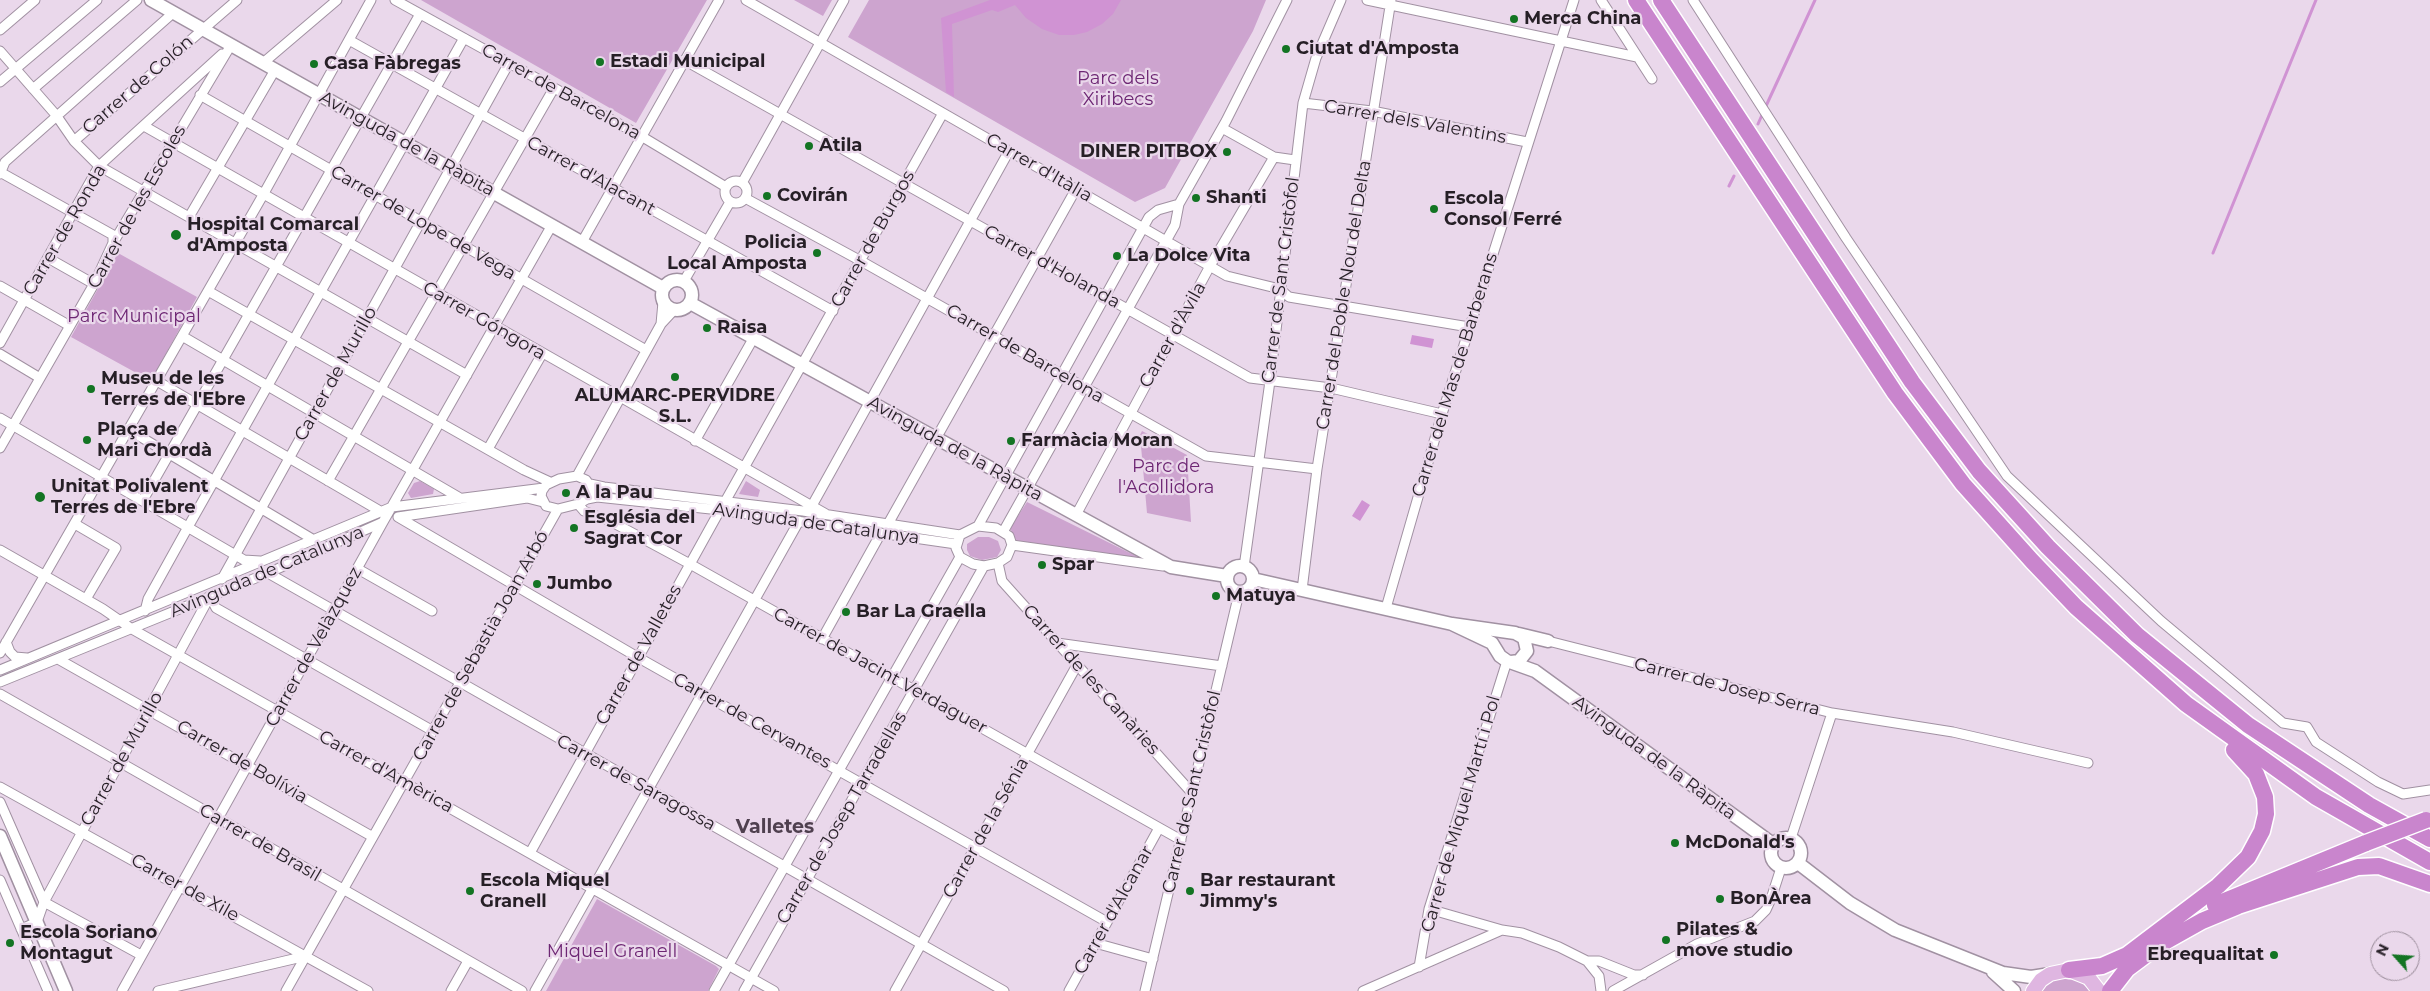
<!DOCTYPE html>
<meta charset="utf-8">
<style>
body{margin:0}
#map{position:relative;width:2430px;height:991px;overflow:hidden;background:#ead8eb;font-family:Montserrat,sans-serif}
canvas{display:block}
.north{position:absolute;left:2370px;top:931px;width:50px;height:50px;box-sizing:border-box;background:#ead8eb;border:1px solid #9c8e9c;border-radius:50%;rotate:296deg;font-size:14px;font-weight:700;line-height:20px;text-align:center;color:#261f26}
.north::after{content:'';display:block;margin:auto;width:18px;height:22px;background:#137423;clip-path:polygon(50% 0,100% 100%,50% 72%,0 100%)}
</style>
<div id="map">
<canvas width="2430" height="991"></canvas>
<div class="north">N</div>
</div>
<script>
const g = document.querySelector('canvas').getContext('2d');
g.lineJoin = 'round';
function fill(path, color) { g.fillStyle = color; g.fill(path, 'evenodd'); }
const poly = rows => new Path2D(rows.map(r => 'M' + r).join(''));
function trace(path, color, width, dash) { g.strokeStyle = color; g.lineWidth = width; g.lineCap = dash ? 'butt' : 'round'; g.setLineDash(dash || []); g.stroke(path); }
function write(font, color, halo, rows, align = 'center') {
  g.font = font + ' Montserrat,sans-serif'; g.lineWidth = 4.5; g.setLineDash([]); g.textBaseline = 'middle'; g.strokeStyle = halo; g.fillStyle = color; for (const [text, x, y, turn = 0] of rows) {
    g.save(); g.translate(x, y); g.rotate((+turn || 0) * Math.PI / 180); g.textAlign = isNaN(turn) ? turn : align; if (halo) g.strokeText(text, 0, 0); g.fillText(text, 0, 0); g.restore();
  }
}
fill(poly([
 [421,0,707,0,636,123],
 [794,0,832,0,823,16],
 [869,0,1266,0,1253,31,1165,188,1135,202,848,37],
 [118,253,197,297,151,381,71,337],
 [1142,431,1187,455,1191,522,1147,513,1140,435],
 [420,481,434,489,433,494,411,498,408,493,414,483],
 [746,481,760,490,758,497,739,494],
 [1027,502,1142,559,1017,542,1010,528],
 [978,537,989,537,998,541,1001,550,997,557,982,560,970,556,967,550,967,544],
 [597,899,716,966,719,969,708,991,546,991],
 [2065,977,2079,980,2090,991,2040,991,2055,979]
]), '#cda4cf');
fill(poly([
 [990,0,1121,0,1113,14,1102,24,1087,32,1074,35,1059,35,1042,29,1026,18,1015,5,998,12,992,10,952,24,954,97,946,92,941,18],
 [1412,335,1434,339,1432,348,1410,344],
 [1362,500,1370,505,1360,521,1352,516]
]), '#d093d3');
trace(poly([
 [1766,106,1815,0],
 [1758,124,1762,115],
 [1729,186,1734,176],
 [2213,253,2316,0]
]), '#d093d3', 3);
const street = poly([
 [395,0,641,136,726,187],
 [746,0,1227,276,1280,289,1289,297,1469,327],
 [1367,0,1637,57],
 [1601,0,1652,79],
 [1693,0,1846,238,2007,476,2161,621,2283,723,2307,727,2316,742,2378,782,2403,794,2430,790],
 [0,30,35,0],
 [349,40,833,311],
 [0,51,56,115,74,141,99,166,467,375],
 [684,60,1250,378,1331,388,1442,414],
 [263,63,337,0],
 [0,82,97,0],
 [33,89,137,0],
 [200,95,646,350],
 [1303,103,1372,111,1527,142],
 [144,126,826,514],
 [1222,128,1274,157,1295,160],
 [74,141,237,0],
 [0,172,113,235,113,243],
 [0,174,5,162,173,13],
 '725 192a11 11 0 1 1 22 0a11 11 0 1 1-22 0Z',
 [742,183,844,0],
 [745,198,861,261,1206,456,1317,469],
 [189,217,275,70],
 [582,242,719,0],
 [48,258,94,284],
 [684,281,730,202],
 [0,286,70,326],
 [208,291,524,470,550,482],
 [661,324,663,302],
 [182,336,460,498],
 [0,343,99,166,222,54],
 [0,354,40,378],
 [157,381,380,511],
 [0,418,244,560,260,561],
 [129,430,314,540],
 [695,441,753,339],
 [0,448,94,284,113,243,231,45],
 [488,449,542,354],
 [577,476,661,324,674,310],
 [577,476,586,480,591,487,590,495,587,499,578,504,558,509,546,506,541,496,542,491,546,485,559,479,577,476],
 [328,481,554,88],
 [590,484,604,487,803,511,960,535],
 [587,499,597,497,720,510,956,544],
 [143,500,420,14],
 [726,500,943,113],
 [578,504,584,511,612,522,690,564,1181,840],
 [809,511,1009,151],
 [1076,515,1210,266,1274,157],
 [398,517,639,658,1107,922],
 [398,517,527,498,543,502],
 [75,524,116,548,86,599],
 [888,524,1076,189],
 [978,526,1149,217,1158,210,1179,204],
 [978,526,996,528,1009,536,1012,545,1007,557,998,563,984,566,973,564,960,557,956,548,960,535,978,526],
 [1003,532,1175,225,1179,204,1226,121,1287,0],
 [1012,545,1163,566],
 [0,550,103,609,132,629,774,991],
 [998,563,1002,581,1192,793],
 [1244,567,1270,381,1303,103,1316,58,1341,0],
 [358,569,432,611],
 [268,573,1004,991],
 [222,579,509,63],
 [1302,590,1317,469,1391,0],
 [210,596,216,608,433,731],
 [1386,608,1442,414,1574,0],
 [145,611,148,599,188,527,464,38],
 [822,639,881,533],
 [1548,641,1832,713,1953,732,2088,763],
 [6,642,10,652,15,657,27,658],
 [1057,643,1222,666],
 [0,653,263,195,371,0],
 [58,659,373,837],
 [0,670,392,507,544,488],
 [0,682,268,573,383,522],
 [0,694,522,991],
 [0,787,368,991],
 [0,802,44,902],
 [1791,838,1832,713],
 [530,853,720,510],
 [0,880,48,991],
 [44,902,141,955],
 [1429,909,1502,930],
 [21,929,37,922,44,902,210,596],
 [1095,943,1153,959],
 [1587,961,1599,961,1634,975,1643,975],
 [1419,967,1429,909,1507,661],
 [122,991,383,522,552,225],
 [158,991,306,956],
 [286,991,558,509],
 [451,991,468,961],
 [535,991,799,521],
 [714,991,960,557],
 [744,991,984,566],
 [895,991,1077,665],
 [1069,991,1159,828],
 [1145,991,1239,593],
 [1363,991,1502,930,1522,933,1559,947,1587,961,1599,976,1601,991],
 [1613,991,1697,944,1755,921,1766,910,1771,899,1781,868]
]);
const secondary = poly([
 [151,0,663,288],
 '662 295a15 15 0 1 1 30 0a15 15 0 1 1-30 0Z',
 [690,303,1171,567,1227,576],
 '1227 579a13 13 0 1 1 26 0a13 13 0 1 1-26 0Z',
 [1253,579,1452,624,1515,633,1524,638,1527,651,1519,661,1511,662],
 [1452,624,1492,643,1500,656,1507,661,1535,671,1773,844],
 [1519,634,1548,641],
 [0,836,66,991],
 '1771 853a15 15 0 1 1 30 0a15 15 0 1 1-30 0Z',
 [1798,863,1850,903,1895,930,2003,973,2031,977,2050,974],
 [1993,972,2014,991]
]);
const primary = poly([
 [2033,991,2041,980,2050,974,2069,970,2089,978,2099,991]
]);
const highway = poly([
 [1636,0,1895,393,1963,484,2032,561,2076,607,2186,704,2316,797,2430,862],
 [1661,0,1912,382,1979,471,2048,547,2137,635,2248,725,2369,805,2430,839],
 [2215,905,2366,843],
 [2161,944,2202,921,2238,906,2358,867,2379,866,2430,884],
 [2069,970,2102,966,2127,955,2218,886,2248,857,2262,831,2266,814,2265,797,2256,774,2234,750],
 [2110,991,2127,969,2155,948]
]);
trace(street, '#a191a2', 11);
trace(secondary, '#a191a2', 15);
trace(primary, '#fff', 16);
trace(highway, '#fff', 19);
trace(street, '#fff', 9);
trace(secondary, '#fff', 12);
trace(primary, '#dfb6e1', 14);
trace(highway, '#c985cd', 16);
const highwayBridge = poly([
 [2366,843,2426,820]
]);
trace(highwayBridge, '#fff', 19, []);
trace(highwayBridge, '#c985cd', 16);
for (const [x, y, r, color] of [
 [1514,19,5,"#137423"],
 [1286,49,5,"#137423"],
 [600,62,5,"#137423"],
 [314,64,5,"#137423"],
 [809,146,5,"#137423"],
 [1227,152,5,"#137423"],
 [767,196,5,"#137423"],
 [1196,198,5,"#137423"],
 [1434,209,5,"#137423"],
 [176,235,6,"#137423"],
 [817,253,5,"#137423"],
 [1117,256,5,"#137423"],
 [707,328,5,"#137423"],
 [675,377,5,"#137423"],
 [91,389,5,"#137423"],
 [87,440,5,"#137423"],
 [1011,441,5,"#137423"],
 [566,493,5,"#137423"],
 [40,497,6,"#137423"],
 [574,528,5,"#137423"],
 [1042,565,5,"#137423"],
 [537,584,5,"#137423"],
 [1216,596,5,"#137423"],
 [846,612,5,"#137423"],
 [1675,843,5,"#137423"],
 [470,891,5,"#137423"],
 [1190,891,5,"#137423"],
 [1720,899,5,"#137423"],
 [1666,940,5,"#137423"],
 [10,943,5,"#137423"],
 [2274,955,5,"#137423"]
]) { const dot = new Path2D(); dot.arc(x, y, r, 0, 2 * Math.PI); g.fillStyle = color; g.fill(dot); trace(dot, '#ead8eb', 2); }
write('bold 18px', '#261f26', '#ead8eb', [
 ["Merca China",1524,19],
 ["Ciutat d'Amposta",1296,49],
 ["Estadi Municipal",610,62],
 ["Casa Fàbregas",324,64],
 ["Atila",819,146],
 ["DINER PITBOX",1217,152,"right"],
 ["Covirán",777,196],
 ["Shanti",1206,198],
 ["Escola",1444,199],
 ["Consol Ferré",1444,220],
 ["Hospital Comarcal",187,225],
 ["d'Amposta",187,246],
 ["Policia",807,243,"right"],
 ["Local Amposta",807,264,"right"],
 ["La Dolce Vita",1127,256],
 ["Raisa",717,328],
 ["Museu de les",101,379],
 ["Terres de l'Ebre",101,400],
 ["ALUMARC-PERVIDRE",675,396,"center"],
 ["S.L.",675,417,"center"],
 ["Plaça de",97,430],
 ["Mari Chordà",97,451],
 ["Farmàcia Moran",1021,441],
 ["Unitat Polivalent",51,487],
 ["Terres de l'Ebre",51,508],
 ["A la Pau",576,493],
 ["Església del",584,518],
 ["Sagrat Cor",584,539],
 ["Spar",1052,565],
 ["Jumbo",547,584],
 ["Matuya",1226,596],
 ["Bar La Graella",856,612],
 ["McDonald's",1685,843],
 ["Escola Miquel",480,881],
 ["Granell",480,902],
 ["Bar restaurant",1200,881],
 ["Jimmy's",1200,902],
 ["BonÀrea",1730,899],
 ["Pilates &",1676,930],
 ["move studio",1676,951],
 ["Escola Soriano",20,933],
 ["Montagut",20,954],
 ["Ebrequalitat",2264,955,"right"]
], 'left');
write('18px', '#6d2673', '#ead8eb', [
 ["Parc dels",1118,79],
 ["Xiribecs",1118,100],
 ["Parc Municipal",134,317],
 ["Parc de",1166,467],
 ["l'Acollidora",1166,488],
 ["Miquel Granell",612,952]
]);
write('18px', '#261f26', '#ead8eb', [
 ["Carrer de Colón",138,85,-41],
 ["Carrer de Barcelona",561,92,29],
 ["Carrer dels Valentins",1415,122,10],
 ["Avinguda de la Ràpita",407,144,29],
 ["Carrer d'Itàlia",1039,168,30],
 ["Carrer d'Alacant",591,176,29],
 ["Carrer de les Escoles",137,207,-61],
 ["Carrer de Lope de Vega",423,223,30],
 ["Carrer de Ronda",65,230,-60],
 ["Carrer de Burgos",873,239,-61],
 ["Carrer d'Holanda",1052,267,29],
 ["Carrer de Sant Cristòfol",1281,280,-83],
 ["Carrer del Poble Nou del Delta",1344,295,-81],
 ["Carrer Góngora",484,321,30],
 ["Carrer d'Àvila",1173,335,-61],
 ["Carrer de Barcelona",1025,354,30],
 ["Carrer de Murillo",336,374,-61],
 ["Carrer del Mas de Barberans",1455,375,-73],
 ["Avinguda de la Ràpita",955,449,29],
 ["Avinguda de Catalunya",816,524,8],
 ["Avinguda de Catalunya",267,572,-23],
 ["Carrer de Sebastià Joan Arbó",481,646,-61],
 ["Carrer de Velàzquez",314,647,-61],
 ["Carrer de Valletes",639,655,-61],
 ["Carrer de Jacint Verdaguer",880,671,29],
 ["Carrer de les Canàries",1091,680,48],
 ["Carrer de Josep Serra",1727,687,14],
 ["Carrer de Cervantes",752,721,29],
 ["Avinguda de la Ràpita",1654,758,36],
 ["Carrer de Murillo",122,759,-61],
 ["Carrer de Bolívia",242,762,30],
 ["Carrer d'Amèrica",386,772,29],
 ["Carrer de Saragossa",636,783,29],
 ["Carrer de Sant Cristòfol",1192,792,-77],
 ["Carrer de Miquel Martí i Pol",1461,814,-74],
 ["Carrer de Josep Tarradellas",842,818,-60],
 ["Carrer de la Sénia",986,828,-61],
 ["Carrer de Brasil",260,843,30],
 ["Carrer de Xile",185,888,29],
 ["Carrer d'Alcanar",1114,910,-61]
]);
write('bold 19px', '#4f404f', '#ead8eb', [
 ["Valletes",775,827]
]);
</script>
